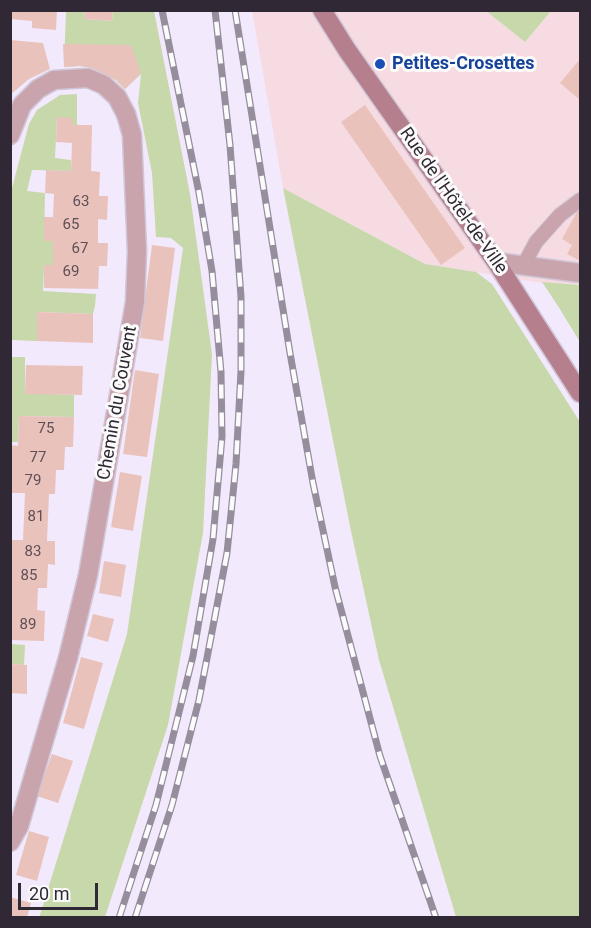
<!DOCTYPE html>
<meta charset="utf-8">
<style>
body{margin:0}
#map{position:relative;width:591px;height:928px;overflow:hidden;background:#f3e9fc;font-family:Roboto,sans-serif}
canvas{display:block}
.frame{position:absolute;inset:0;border:12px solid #302935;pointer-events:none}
.scale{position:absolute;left:18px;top:883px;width:80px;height:27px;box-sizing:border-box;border:3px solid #302935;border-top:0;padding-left:8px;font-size:18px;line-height:21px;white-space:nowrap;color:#302935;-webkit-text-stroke:4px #fbfbfb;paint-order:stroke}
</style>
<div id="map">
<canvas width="591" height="928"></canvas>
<div class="frame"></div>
<div class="scale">20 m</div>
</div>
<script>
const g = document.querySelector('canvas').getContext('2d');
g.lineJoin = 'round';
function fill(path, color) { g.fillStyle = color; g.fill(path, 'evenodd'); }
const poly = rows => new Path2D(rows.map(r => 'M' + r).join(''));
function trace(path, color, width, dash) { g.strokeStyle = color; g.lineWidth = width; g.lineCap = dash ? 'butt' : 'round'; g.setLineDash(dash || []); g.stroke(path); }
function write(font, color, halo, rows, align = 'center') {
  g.font = font + ' Roboto,sans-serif'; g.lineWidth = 6; g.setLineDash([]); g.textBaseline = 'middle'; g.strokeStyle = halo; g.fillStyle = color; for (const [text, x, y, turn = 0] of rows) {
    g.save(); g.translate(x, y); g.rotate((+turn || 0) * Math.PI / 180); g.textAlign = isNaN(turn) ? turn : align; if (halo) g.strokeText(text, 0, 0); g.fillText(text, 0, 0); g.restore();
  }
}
fill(poly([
 [252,11,486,11,525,42,551,11,580,11,580,285,535,282,425,264,283,188]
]), '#f6dce2');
fill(poly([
 [66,11,85,11,84,19,112,21,113,11,154,11,190,194,212,354,203,533,168,725,105,917,39,918,127,634,183,248,171,238,156,237,152,173,138,103,141,74,125,89,116,80,92,68,80,66,64,67],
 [486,11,551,11,525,42],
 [77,94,77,125,72,125,72,118,57,118,55,158,71,160,71,171,32,170,27,191,45,193,44,240,53,241,53,265,44,266,43,291,96,294,95,306,93,314,38,312,37,341,11,340,10,196,18,165,29,124,37,110,60,95],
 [283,188,425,264,476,272,492,284,580,422,580,917,456,917,379,660,351,531],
 [542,282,580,285,580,342,558,306],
 [11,357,25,357,25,393,74,395,74,417,19,416,18,442,11,442],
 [11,644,25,645,24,665,11,664]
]), '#c7d8aa');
fill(poly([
 [10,10,57,10,56,30,32,28,32,21,10,19],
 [85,10,113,10,112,21,84,19],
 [10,40,43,43,50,69,29,79,10,95],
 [63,44,131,45,141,73,125,89,116,80,92,68,80,66,64,67],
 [580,59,580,100,560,83],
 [365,105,465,248,441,265,341,122],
 [57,117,73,118,72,125,92,125,91,171,100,172,99,196,108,196,107,220,98,219,98,243,108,243,107,266,99,266,98,289,44,288,44,265,53,265,53,241,44,241,44,217,53,217,54,194,45,193,46,170,71,171,72,143,56,142],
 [578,210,580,211,580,261,567,254,572,245,562,239],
 [152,245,175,248,163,341,140,338],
 [37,312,93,314,93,343,37,341],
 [26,365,83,366,82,395,25,394],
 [135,370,159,374,147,457,123,454],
 [19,416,74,417,73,447,65,447,64,470,56,470,55,494,49,494,47,541,55,541,55,565,48,564,47,588,38,588,37,610,45,611,44,641,10,640,10,540,23,540,25,493,10,493,11,445,18,446],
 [120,472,142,476,133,531,111,527],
 [104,561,126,565,121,597,99,593],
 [93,614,114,619,108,642,87,636],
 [81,657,103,663,84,729,63,723],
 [10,664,27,665,27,694,10,693],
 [52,754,73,761,58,803,37,796],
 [29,831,49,837,37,881,16,875],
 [10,897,31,903,27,918,10,918]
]), '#eac2bc');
const service = poly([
 [523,266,536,242,560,215,580,200]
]);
const minor = poly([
 [10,135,22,105,38,89,54,80,88,78,104,85,117,97,126,114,132,135,137,251,135,302,88,575,68,658,19,826,10,842],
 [496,262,580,273]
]);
const secondary = poly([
 [322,10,347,50,496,262,580,393]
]);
trace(service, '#d0c6d8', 16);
trace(minor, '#d0c6d8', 21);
trace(secondary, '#d0c6d8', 21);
trace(service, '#caa4ac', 14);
trace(minor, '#caa4ac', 18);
trace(secondary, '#b67f8d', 18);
const rail = poly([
 [235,10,290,353,313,483,335,587,380,756,436,918],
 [119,918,156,805,193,656,213,539,222,437,221,372,212,271,199,193,162,10],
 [135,918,172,805,199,700,227,553,236,464,241,371,241,297,230,145,215,10]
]);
trace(rail, '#968d9d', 7);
trace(rail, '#fbfbfb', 4.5, [14]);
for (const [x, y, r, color] of [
 [380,64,6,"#1a4fb4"]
]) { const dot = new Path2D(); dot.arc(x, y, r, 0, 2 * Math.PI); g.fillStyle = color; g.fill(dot); trace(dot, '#fbfbfb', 2); }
write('15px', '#5e4f57', null, [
 ["63",81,202],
 ["65",71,225],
 ["67",80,249],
 ["69",71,272],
 ["75",46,429],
 ["77",38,458],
 ["79",33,481],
 ["81",36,517],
 ["83",33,552],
 ["85",29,576],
 ["89",28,625]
]);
write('bold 18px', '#164399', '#fbfbfb', [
 ["Petites-Crosettes",392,64]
], 'left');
write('18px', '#302935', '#fbfbfb', [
 ["Rue de l'Hôtel-de-Ville",453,201,55],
 ["Chemin du Couvent",118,403,-80]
]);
</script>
